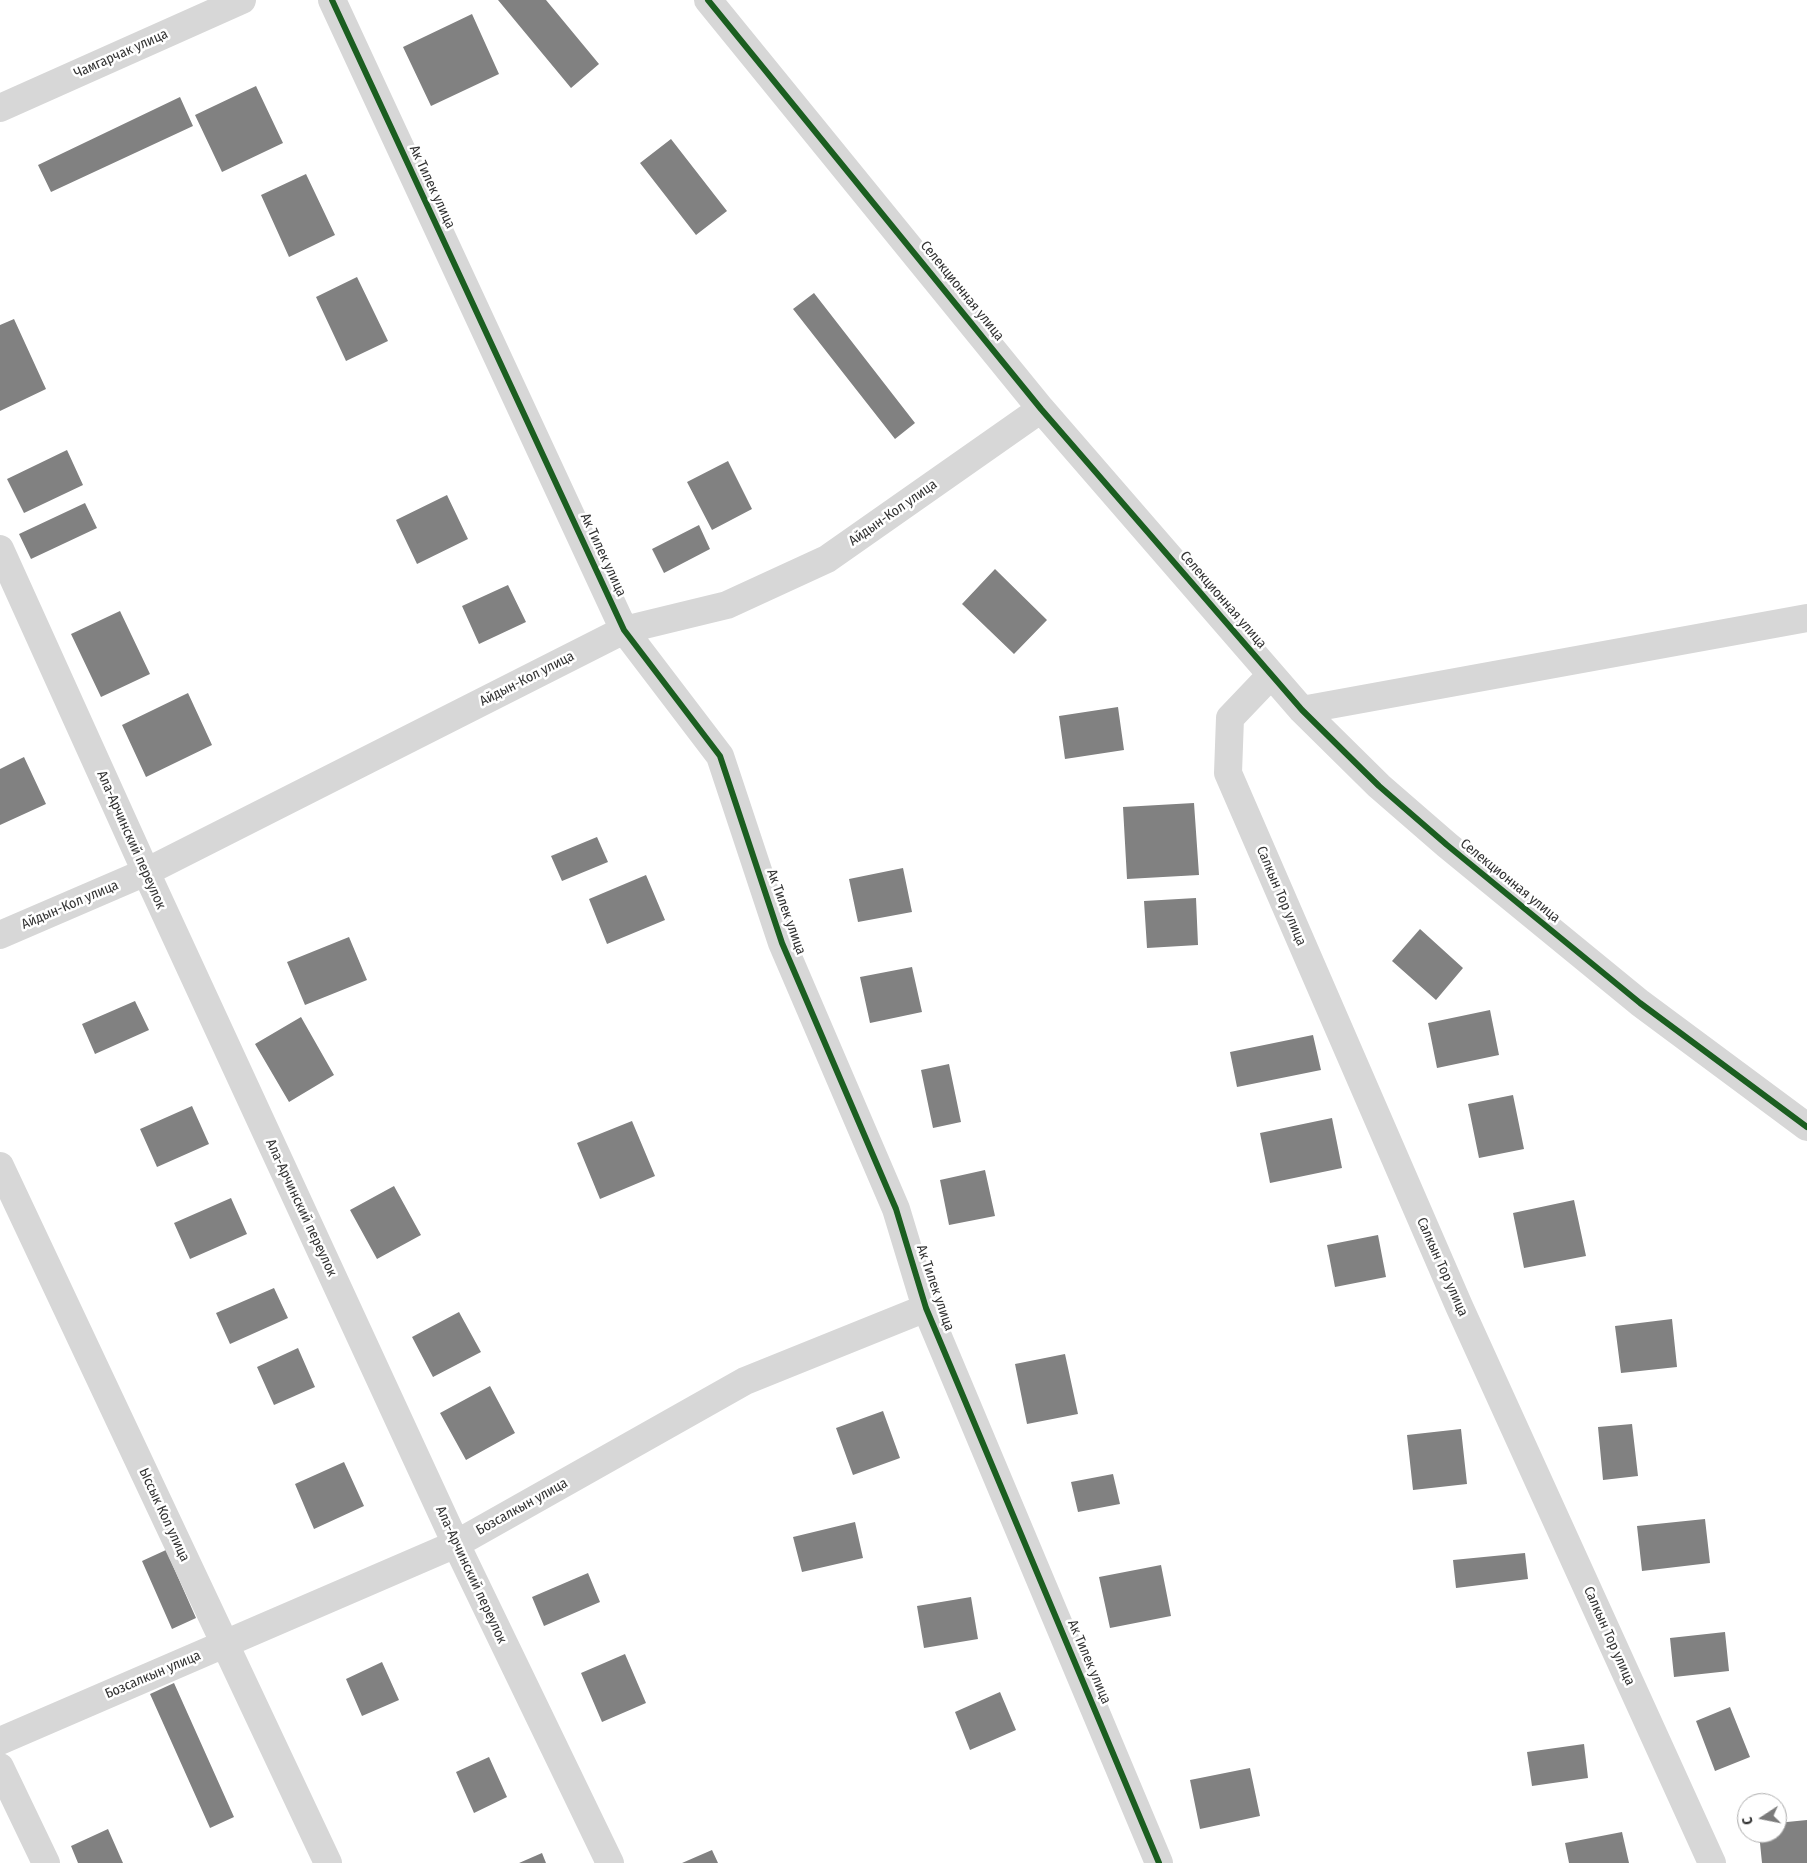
<!DOCTYPE html>
<meta charset="utf-8">
<style>
body{margin:0}
#map{position:relative;width:1807px;height:1863px;overflow:hidden;background:#fff;font-family:"Fira Sans Condensed",sans-serif}
canvas{display:block}
.north{position:absolute;left:1737px;top:1793px;width:50px;height:50px;box-sizing:border-box;background:#fff;border:1px solid #adadad;border-radius:50%;rotate:259deg;font-size:14px;font-weight:700;line-height:20px;text-align:center;color:#333}
.north::after{content:'';display:block;margin:auto;width:18px;height:22px;background:#7a7a7a;clip-path:polygon(50% 0,100% 100%,50% 72%,0 100%)}
</style>
<div id="map">
<canvas width="1807" height="1863"></canvas>
<div class="north">С</div>
</div>
<script>
const g = document.querySelector('canvas').getContext('2d');
g.lineJoin = 'round';
function fill(path, color) { g.fillStyle = color; g.fill(path, 'evenodd'); }
const poly = rows => new Path2D(rows.map(r => 'M' + r).join(''));
function trace(path, color, width, dash) { g.strokeStyle = color; g.lineWidth = width; g.lineCap = dash ? 'butt' : 'round'; g.setLineDash(dash || []); g.stroke(path); }
function write(font, color, halo, rows, align = 'center') {
  g.font = font + ' "Fira Sans Condensed",sans-serif'; g.lineWidth = 5; g.setLineDash([]); g.textBaseline = 'middle'; g.strokeStyle = halo; g.fillStyle = color; for (const [text, x, y, turn = 0] of rows) {
    g.save(); g.translate(x, y); g.rotate((+turn || 0) * Math.PI / 180); g.textAlign = isNaN(turn) ? turn : align; if (halo) g.strokeText(text, 0, 0); g.fillText(text, 0, 0); g.restore();
  }
}
fill(poly([
 [498,0,546,0,599,64,571,88],
 [472,14,499,74,431,106,403,47],
 [256,86,283,143,222,172,195,115],
 [180,97,193,126,51,192,38,165],
 [671,139,727,211,696,235,640,163],
 [306,174,335,235,289,257,261,195],
 [357,277,388,341,346,361,316,297],
 [814,293,915,423,895,439,793,309],
 [14,319,46,389,0,411,0,325],
 [67,450,83,485,24,513,7,479],
 [728,461,752,509,712,530,687,482],
 [447,495,468,539,417,564,396,520],
 [85,503,97,528,31,559,19,534],
 [699,525,710,549,664,573,652,549],
 [995,569,1047,620,1014,654,962,604],
 [508,585,526,622,479,644,462,606],
 [120,611,150,674,101,697,71,634],
 [188,693,212,745,146,777,122,725],
 [1118,707,1124,750,1065,759,1059,716],
 [24,757,46,804,0,825,0,769],
 [1194,803,1199,875,1127,879,1123,807],
 [597,837,608,862,562,881,551,856],
 [903,868,912,912,858,922,849,879],
 [646,875,665,920,607,944,589,899],
 [1196,898,1198,945,1147,948,1144,901],
 [1420,929,1463,968,1436,1000,1392,961],
 [349,937,367,980,305,1005,287,962],
 [912,967,922,1012,870,1023,860,977],
 [135,1001,149,1030,95,1054,82,1024],
 [1490,1010,1499,1055,1437,1068,1428,1023],
 [301,1017,334,1075,289,1102,255,1044],
 [1313,1035,1321,1070,1237,1087,1230,1052],
 [949,1064,961,1122,933,1128,921,1070],
 [1513,1095,1524,1149,1479,1158,1468,1104],
 [192,1106,209,1144,157,1167,140,1129],
 [1332,1118,1342,1168,1270,1183,1260,1133],
 [632,1121,655,1176,600,1199,577,1143],
 [985,1170,995,1216,949,1225,940,1180],
 [394,1186,421,1235,377,1259,350,1210],
 [231,1198,247,1234,190,1259,174,1223],
 [1574,1200,1586,1256,1524,1268,1513,1213],
 [1378,1235,1386,1277,1335,1287,1327,1245],
 [274,1288,288,1318,230,1344,216,1313],
 [459,1312,481,1352,433,1377,412,1337],
 [1672,1319,1677,1367,1621,1373,1615,1326],
 [298,1348,315,1387,274,1405,257,1367],
 [1065,1354,1078,1414,1027,1424,1015,1364],
 [490,1386,515,1433,466,1460,440,1413],
 [883,1411,900,1458,853,1475,836,1428],
 [1632,1424,1638,1476,1603,1480,1598,1427],
 [1461,1429,1467,1484,1413,1490,1407,1435],
 [344,1462,364,1506,314,1529,295,1484],
 [1113,1474,1120,1504,1078,1512,1071,1482],
 [1705,1519,1710,1563,1642,1571,1637,1526],
 [855,1522,863,1558,802,1572,793,1537],
 [166,1550,196,1618,172,1629,142,1561],
 [1525,1553,1528,1579,1456,1588,1453,1560],
 [1161,1565,1171,1616,1110,1628,1099,1577],
 [588,1573,600,1602,544,1626,532,1597],
 [971,1597,978,1639,924,1648,917,1606],
 [1725,1632,1729,1671,1674,1677,1670,1638],
 [625,1654,646,1703,602,1722,581,1673],
 [382,1662,399,1700,362,1716,346,1679],
 [174,1683,234,1817,210,1828,150,1694],
 [1000,1692,1016,1730,970,1750,955,1712],
 [1730,1707,1750,1757,1715,1771,1696,1721],
 [1584,1744,1588,1778,1532,1786,1527,1752],
 [489,1757,507,1797,474,1813,456,1772],
 [1250,1768,1260,1816,1200,1829,1190,1780],
 [1807,1820,1807,1863,1762,1863,1759,1833,1777,1833,1777,1823],
 [108,1829,123,1863,78,1863,71,1846],
 [1622,1832,1629,1863,1569,1863,1565,1843],
 [712,1850,718,1863,682,1863],
 [542,1853,546,1863,519,1863]
]), '#818181');
trace(poly([
 [332,0,624,630,720,756,782,943,896,1209,926,1308,1159,1863],
 [708,0,1041,409,1302,710,1379,786,1447,845,1640,1003,1807,1127],
 [0,108,242,0],
 [0,549,146,872,456,1544,610,1863],
 [1271,675,1230,718,1228,773,1459,1306,1712,1863],
 [1302,710,1807,618],
 [0,935,146,872,624,630,727,605,827,559,1041,409],
 [0,1166,328,1863],
 [0,1741,456,1544,745,1381,926,1308],
 [0,1767,46,1863]
]), '#d7d7d7', 28);
trace(poly([
 [332,0,624,630,720,756,782,943,896,1209,926,1308,1159,1863],
 [708,0,1041,409,1302,710,1379,786,1447,845,1640,1003,1807,1127]
]), '#1b5e20', 6);
write('14px', '#333', '#fff', [
 ["Чамгарчак улица",121,54,-24],
 ["Ак Тилек улица",432,187,65],
 ["Селекционная улица",962,291,51],
 ["Айдын-Кол улица",893,513,-35],
 ["Ак Тилек улица",603,555,65],
 ["Селекционная улица",1223,600,49],
 ["Айдын-Кол улица",527,679,-27],
 ["Ала-Арчинский переулок",131,840,66],
 ["Селекционная улица",1510,881,39],
 ["Салкын Тор улица",1281,896,67],
 ["Айдын-Кол улица",70,905,-23],
 ["Ак Тилек улица",786,912,70],
 ["Ала-Арчинский переулок",301,1208,65],
 ["Салкын Тор улица",1442,1267,66],
 ["Ак Тилек улица",935,1288,71],
 ["Бозсалкын улица",522,1507,-29],
 ["Ыссык Кол улица",164,1515,65],
 ["Ала-Арчинский переулок",471,1575,65],
 ["Салкын Тор улица",1609,1636,66],
 ["Ак Тилек улица",1089,1662,67],
 ["Бозсалкын улица",153,1675,-23]
]);
</script>
